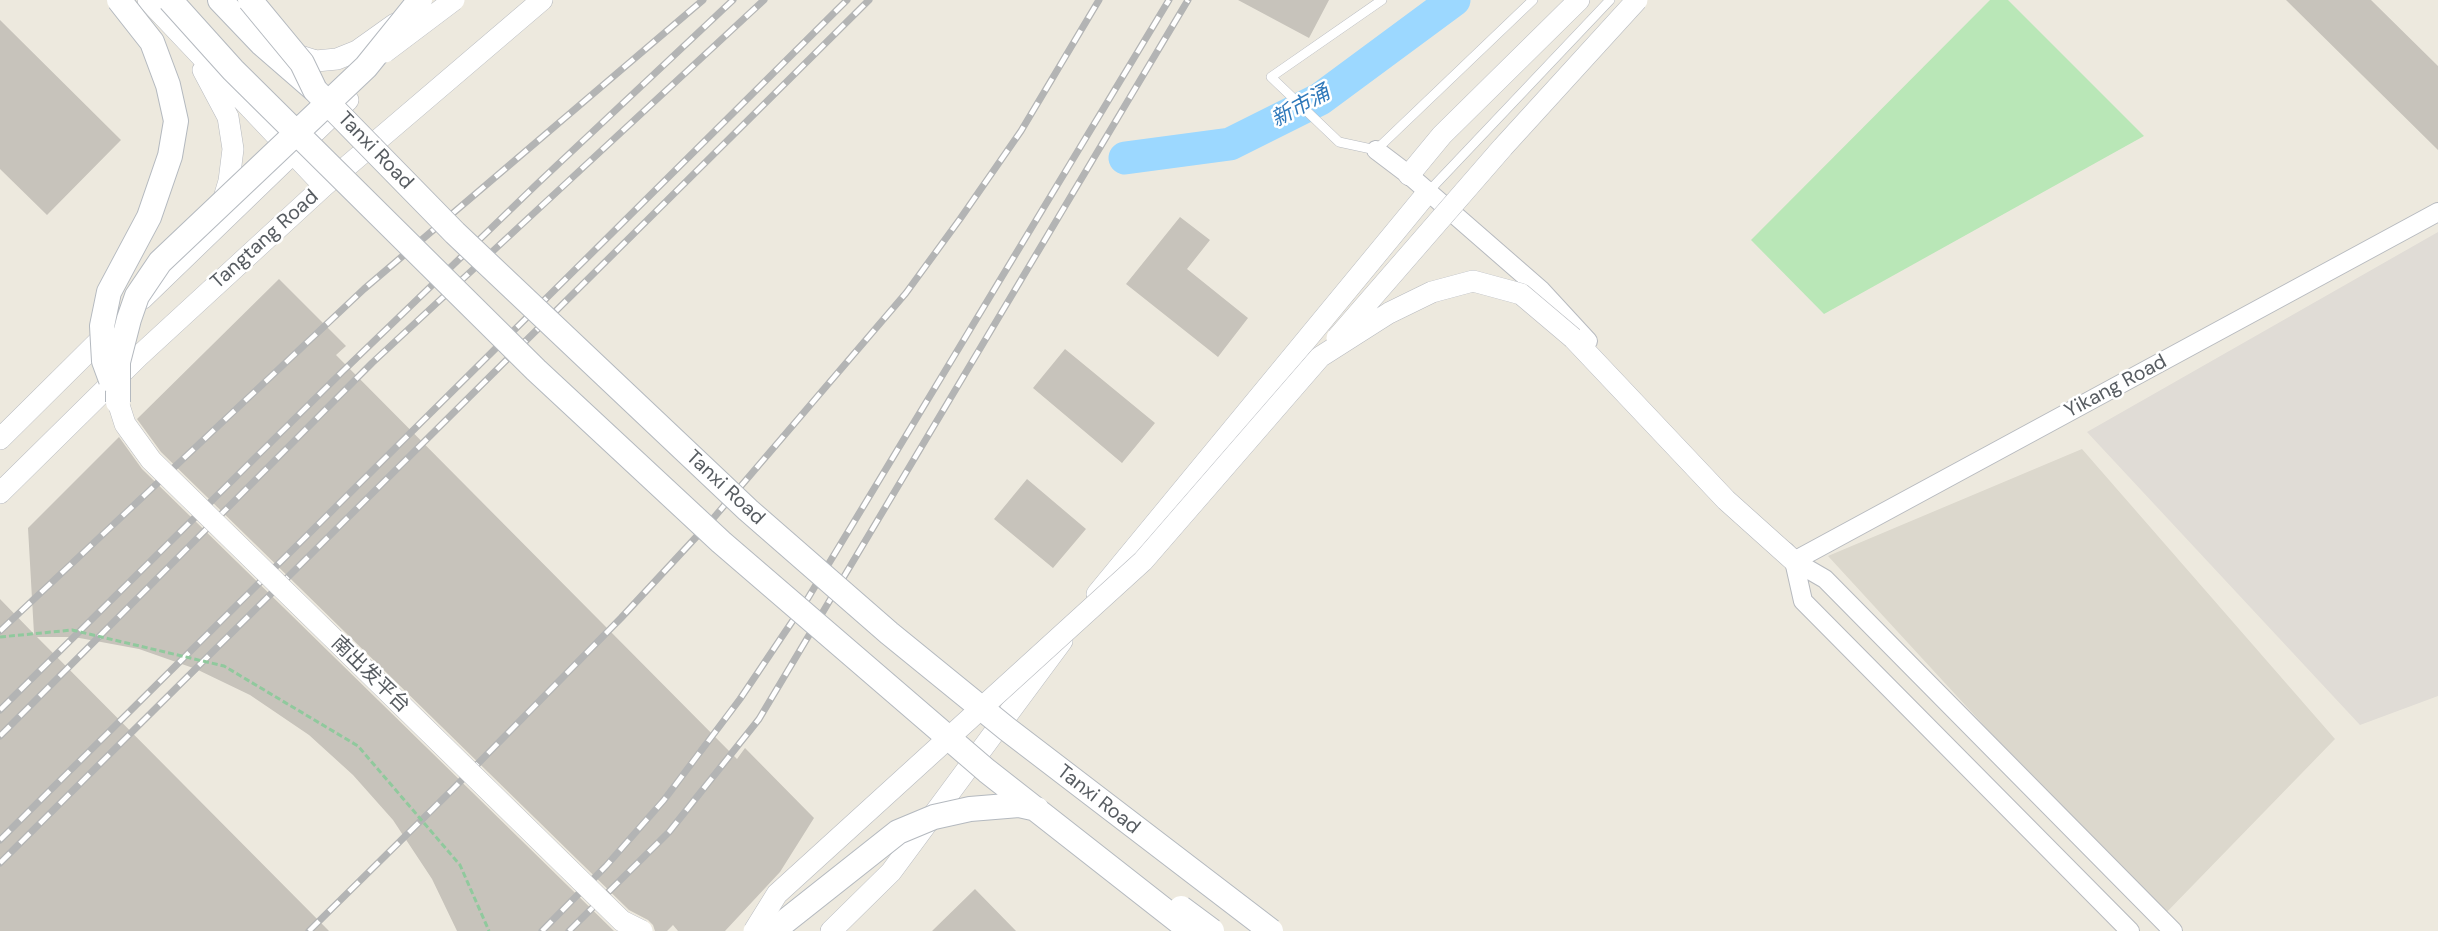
<!DOCTYPE html>
<meta charset="utf-8">
<style>
body{margin:0}
canvas{display:block;background:#ede9de}
</style>
<canvas width="2438" height="931"></canvas>
<script>
const g = document.querySelector('canvas').getContext('2d');
g.lineJoin = 'round';
function fill(path, color) { g.fillStyle = color; g.fill(path, 'evenodd'); }
const poly = rows => new Path2D(rows.map(r => 'M' + r).join(''));
function trace(path, color, width, dash) { g.strokeStyle = color; g.lineWidth = width; g.lineCap = dash ? 'butt' : 'round'; g.setLineDash(dash || []); g.stroke(path); }
function write(font, color, halo, rows, align = 'center') {
  g.font = font + ' "DM Sans","Noto Sans SC",sans-serif'; g.lineWidth = 5; g.setLineDash([]); g.textBaseline = 'middle'; g.strokeStyle = halo; g.fillStyle = color; for (const [text, x, y, turn = 0] of rows) {
    g.save(); g.translate(x, y); g.rotate((+turn || 0) * Math.PI / 180); g.textAlign = isNaN(turn) ? turn : align; if (halo) g.strokeText(text, 0, 0); g.fillText(text, 0, 0); g.restore();
  }
}
fill(poly([
 [2438,232,2438,696,2360,725,2087,432]
]), '#e0dcd6');
fill(poly([
 [2082,449,2335,739,2161,918,1828,556]
]), '#dcd8cd');
fill(poly([
 [1990,0,2008,0,2144,136,1824,314,1751,240]
]), '#b9e7b7');
trace(poly([
 [1125,158,1230,144,1320,99,1454,0]
]), '#9cd8ff', 33);
fill(poly([
 [1238,0,1329,0,1309,38],
 [2286,0,2371,0,2438,66,2438,150],
 [0,20,121,140,47,215,0,169],
 [1180,217,1210,240,1187,269,1248,318,1218,357,1126,284],
 [279,279,346,346,336,355,737,759,745,748,814,818,780,872,725,931,678,931,673,925,667,931,655,931,653,925,648,920,629,910,161,452,137,419],
 [1065,349,1155,423,1122,463,1033,388],
 [119,437,142,469,614,931,457,931,432,879,393,820,353,775,309,735,250,695,196,669,139,649,74,637,37,637,329,931,0,931,0,599,34,634,28,528],
 [1027,479,1086,529,1053,568,994,519],
 [975,889,1016,931,932,931]
]), '#c7c3bb');
const service = poly([
 [1382,0,1271,77,1339,142,1376,150,1533,0],
 [1428,192,1610,0]
]);
const minor = poly([
 [1376,150,1409,175,1541,290,1588,341],
 [1785,551,1794,561,1825,579,2173,931],
 [1794,561,2438,212],
 [1794,561,1803,601,2130,931]
]);
const tertiary = poly([
 [148,0,324,186],
 [289,50,297,55,316,61,337,59,357,51,395,24],
 [203,70,228,117,233,149,229,181,221,208],
 [1409,175,1442,135,1579,0],
 [142,299,348,100],
 [1573,338,1726,500,1794,561],
 [0,439,111,329],
 [0,493,139,356,324,186,542,0],
 [1097,594,1428,192],
 [831,931,891,872,1062,641]
]);
const secondary = poly([
 [220,0,262,44,315,90]
]);
trace(service, '#b7babf', 10);
trace(minor, '#b7babf', 20);
trace(tertiary, '#b7babf', 22);
trace(secondary, '#b4b9bf', 26);
trace(service, '#fff', 9);
trace(minor, '#fff', 18);
trace(tertiary, '#fff', 21);
trace(secondary, '#fff', 24);
const rail = poly([
 [0,631,364,289,703,0],
 [0,710,343,371,537,184,733,0],
 [0,736,372,363,764,0],
 [0,840,847,0],
 [0,863,869,0],
 [309,931,452,790,621,618,711,521,906,293,960,219,1021,131,1099,0],
 [542,931,606,866,664,800,740,699,808,598,1169,0],
 [569,931,669,832,759,719,1188,0]
]);
trace(rail, '#b3b4b4', 7);
trace(rail, '#fff', 4.5, [14]);
const tertiaryBridge = poly([
 [385,52,454,0],
 [1337,338,1503,147,1637,0],
 [118,402,125,424,151,460,622,921,642,931],
 [754,931,777,894,1143,561,1320,357,1389,313,1432,292,1473,281,1521,294,1573,338]
]);
const secondaryBridge = poly([
 [170,0,233,70,536,370,721,542,987,771,1191,931],
 [250,0,302,63,315,90,455,233,748,510,889,633,1007,729,1271,931],
 [111,380,104,361,102,326,109,292,149,217,170,156,176,121,168,85,152,42,119,0],
 [118,402,118,362,129,319,137,296,160,262,366,67,420,0],
 [1181,908,1212,931],
 [773,931,898,832,934,817,970,809,1019,805,1037,809]
]);
trace(tertiaryBridge, '#b7babf', 22, []);
trace(secondaryBridge, '#b4b9bf', 26, []);
trace(poly([
 [0,637,72,630,224,666,358,746,460,865,489,931]
]), '#90c99d', 3, [6, 3]);
trace(tertiaryBridge, '#fff', 21);
trace(secondaryBridge, '#fff', 24);
write('20px', '#575c61', '#fff', [
 ["Tanxi Road",375,151,46],
 ["Tangtang Road",265,240,-42],
 ["Yikang Road",2116,387,-28],
 ["Tanxi Road",725,488,43],
 ["南出发平台",370,675,44],
 ["Tanxi Road",1098,800,38]
]);
write('italic 21px', '#3079ba', '#fff', [
 ["新市涌",1301,107,-29]
]);
</script>
